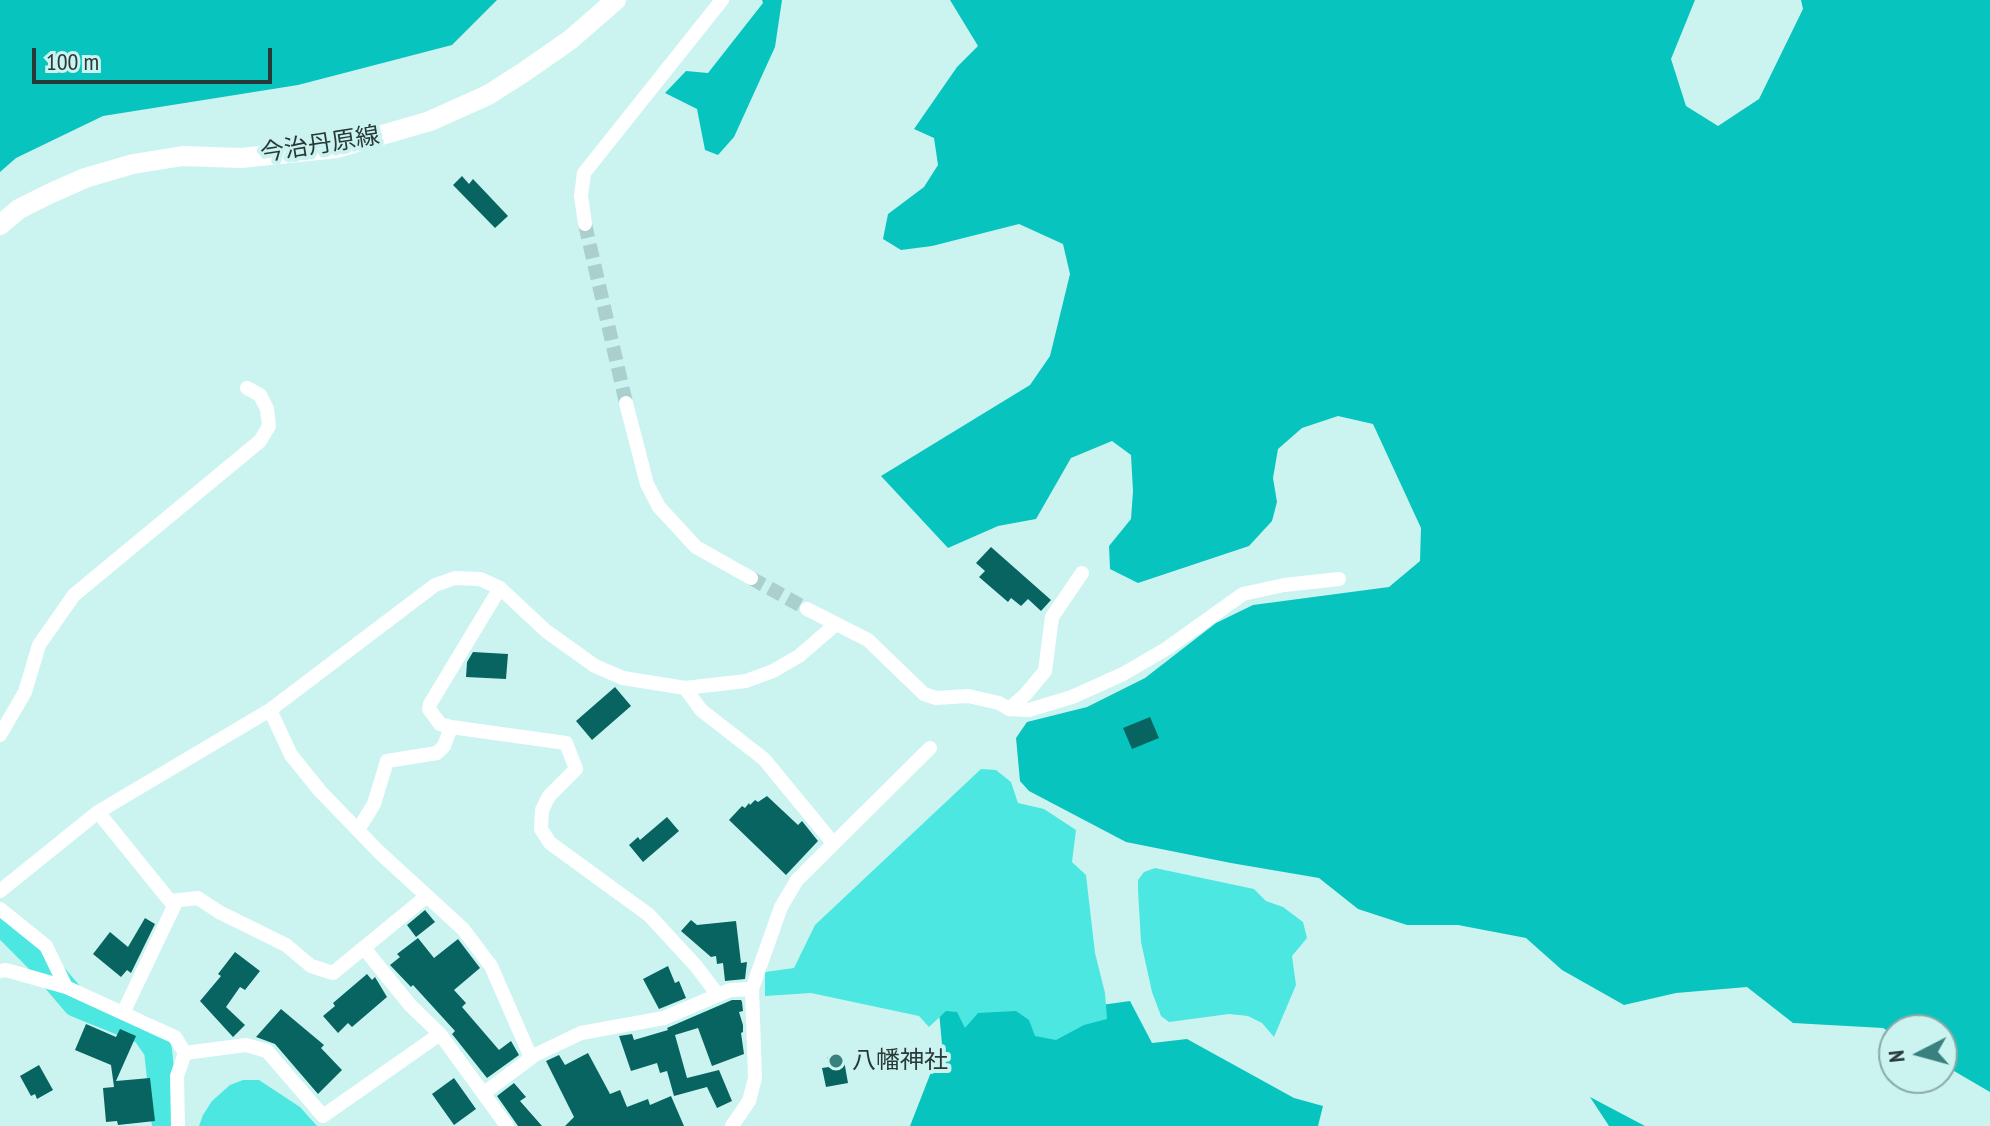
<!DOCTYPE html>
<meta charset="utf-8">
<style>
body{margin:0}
#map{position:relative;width:1990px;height:1126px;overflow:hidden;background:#cbf4f1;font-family:"PT Sans Narrow",sans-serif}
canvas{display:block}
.north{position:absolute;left:1878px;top:1014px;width:80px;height:80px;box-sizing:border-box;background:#cbf4f1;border:2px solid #8aa9a7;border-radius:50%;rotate:264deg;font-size:22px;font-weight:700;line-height:32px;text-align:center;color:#293938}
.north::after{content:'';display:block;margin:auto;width:28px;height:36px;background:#39817e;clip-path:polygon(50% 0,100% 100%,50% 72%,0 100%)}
.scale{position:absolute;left:32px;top:48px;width:240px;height:36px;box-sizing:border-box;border:4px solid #293938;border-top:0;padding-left:10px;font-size:24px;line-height:28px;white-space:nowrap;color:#293938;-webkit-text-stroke:6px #cbf4f1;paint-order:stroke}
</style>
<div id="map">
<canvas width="1990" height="1126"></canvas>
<div class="north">N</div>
<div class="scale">100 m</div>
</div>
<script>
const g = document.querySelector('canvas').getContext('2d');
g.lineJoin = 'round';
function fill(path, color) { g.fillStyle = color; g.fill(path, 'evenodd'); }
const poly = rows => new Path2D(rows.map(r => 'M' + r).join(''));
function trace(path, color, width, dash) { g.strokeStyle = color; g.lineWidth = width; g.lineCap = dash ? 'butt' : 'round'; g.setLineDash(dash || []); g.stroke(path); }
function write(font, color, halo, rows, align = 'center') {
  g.font = font + ' "PT Sans Narrow","Noto Sans JP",sans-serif'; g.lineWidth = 8; g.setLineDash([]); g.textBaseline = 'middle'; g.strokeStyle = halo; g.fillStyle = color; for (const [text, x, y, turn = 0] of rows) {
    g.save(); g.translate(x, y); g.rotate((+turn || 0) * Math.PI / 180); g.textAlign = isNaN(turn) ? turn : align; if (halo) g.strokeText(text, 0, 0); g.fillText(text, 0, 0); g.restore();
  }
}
fill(poly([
 [0,0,497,0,452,45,298,85,103,116,16,158,0,172],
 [762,0,782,0,775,47,734,137,718,155,705,150,697,109,665,93,686,71,708,73,763,3],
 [950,0,1695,0,1671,59,1686,106,1718,126,1759,99,1803,9,1801,0,1990,0,1990,1092,1942,1064,1942,1030,1894,1030,1894,1035,1883,1028,1793,1023,1747,987,1676,993,1624,1005,1562,970,1526,938,1458,925,1407,925,1358,909,1319,878,1231,863,1126,842,1029,791,1020,781,1016,738,1027,722,1087,707,1145,678,1216,623,1253,605,1389,587,1420,561,1421,528,1373,424,1338,416,1302,428,1278,449,1273,478,1277,502,1272,521,1249,546,1138,583,1110,569,1109,546,1131,519,1133,491,1131,455,1112,441,1071,458,1036,519,998,526,948,548,881,476,1030,385,1050,356,1070,274,1063,244,1019,224,932,246,901,250,883,239,888,214,924,187,938,165,934,138,914,129,957,67,978,46],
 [938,1001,1094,1006,1130,1001,1152,1043,1187,1039,1294,1098,1323,1106,1318,1126,910,1126,942,1044],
 [1590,1097,1645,1126,1609,1126]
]), '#08c4bf');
fill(poly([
 [981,769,996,770,1011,782,1018,803,1044,809,1076,830,1072,862,1086,875,1095,953,1105,993,1107,1019,1084,1025,1056,1040,1035,1036,1029,1020,1016,1011,978,1013,965,1028,957,1012,946,1011,929,1027,919,1016,811,993,765,996,765,972,794,968,815,925],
 [1155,868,1254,889,1266,901,1283,907,1303,922,1307,938,1292,956,1296,985,1274,1037,1262,1023,1248,1016,1229,1014,1169,1022,1161,1016,1152,992,1141,942,1138,890,1138,880,1144,872],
 [243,1080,259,1080,300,1107,317,1126,199,1126,203,1115,212,1101,230,1085]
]), '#4de7e1');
trace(poly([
 [0,920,37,957,76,1003,145,1031,158,1050,166,1126]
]), '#4de7e1', 28);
fill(poly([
 [462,176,469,184,473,179,508,216,495,228,453,185],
 [991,547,1051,600,1041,611,1028,599,1021,606,1011,598,1008,602,979,577,985,571,976,563],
 [473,652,508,654,506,679,466,677,467,662],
 [615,687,631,706,592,740,576,721],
 [1150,717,1159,738,1132,749,1123,728],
 [767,796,798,825,802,821,818,841,786,875,729,820,742,806,745,808,749,803,750,805,755,800,758,802],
 [667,817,679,831,643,862,629,845,638,837,640,840],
 [425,910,435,922,416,937,407,925],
 [145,918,155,924,131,973,127,970,121,977,93,954,110,932,128,947],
 [691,920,697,925,736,921,741,963,747,962,745,979,725,981,723,963,717,964,716,956,711,957,681,931],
 [418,938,434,958,458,939,480,968,454,990,466,1003,462,1007,499,1050,511,1041,519,1055,487,1078,452,1034,455,1031,413,985,411,987,390,965,400,957,397,954],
 [235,952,260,971,245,990,240,987,226,1007,245,1025,233,1037,200,1001,221,976,218,974],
 [668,966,675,983,679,981,686,998,659,1009,643,979],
 [367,974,372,980,375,977,387,997,352,1027,348,1023,338,1033,323,1016,335,1006,333,1003],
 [732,1000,741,1000,742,1002,743,1011,739,1012,743,1025,743,1032,741,1033,744,1054,712,1066,698,1028,675,1035,687,1078,719,1070,732,1101,717,1108,707,1087,674,1096,667,1071,660,1073,657,1063,631,1071,619,1036,632,1034,634,1040,668,1030,667,1028],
 [281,1009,324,1045,321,1048,342,1070,318,1094,275,1044,256,1037],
 [86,1024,116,1037,120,1029,136,1036,116,1081,150,1078,155,1121,118,1125,117,1121,106,1122,103,1088,114,1087,111,1065,75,1050],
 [588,1053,610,1094,620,1090,627,1107,648,1099,650,1105,671,1096,684,1126,565,1126,574,1117,546,1061,559,1055,565,1065],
 [843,1055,848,1083,826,1087,822,1068,829,1067,827,1057],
 [39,1065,53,1090,37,1099,35,1094,31,1096,20,1076],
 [454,1078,476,1109,454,1125,432,1094],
 [514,1083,526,1097,520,1101,542,1126,518,1126,497,1096]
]), '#086461');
trace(poly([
 [585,224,626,403],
 [751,578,807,609]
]), '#abcfcc', 14, [14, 7]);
trace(poly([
 [585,224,581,196,584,173,722,0],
 [626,403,647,484,659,507,696,547,751,578],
 [500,588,430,704,429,709,440,724,451,727,566,743,576,769,549,796,542,810,541,829,550,843,649,915,696,966,718,995],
 [807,609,868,640,924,694,936,698,968,696,999,703,1009,709,1025,695,1045,671,1052,617,1082,573],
 [685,688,701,710,764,759,833,843],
 [1009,709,1029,710,1072,697,1123,674,1166,649,1243,594,1284,585,1339,579],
 [270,710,291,755,320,791,379,852,463,929,491,966,529,1053,535,1055,581,1033,664,1018,730,990,752,989],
 [0,735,25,692,39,645,74,595,260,441,269,426,267,409,260,395,247,388],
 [98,812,170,901,198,898,219,912,286,945,311,966,333,973,427,896],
 [358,830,374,804,387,761,437,753,444,746,451,727],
 [0,891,98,812,270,710,435,585,455,578,480,579,500,588,546,631,595,666,623,678,685,688,746,681,773,671,799,656,836,624],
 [0,909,46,946,66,987],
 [364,948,410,1005,440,1034],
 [0,971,6,970,66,987,175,1037,185,1053],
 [123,1013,177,900],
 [185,1053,246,1045,267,1051,323,1116,440,1034,507,1126],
 [484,1093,535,1055],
 [178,1126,177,1076,185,1053],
 [732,1126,749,1101,755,1078,752,989,781,907,797,880,930,748]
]), '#fff', 14);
trace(poly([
 [0,225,19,209,49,194,85,178,133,164,183,156,241,158,337,148,430,121,488,95,524,72,570,40,616,0]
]), '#fff', 20);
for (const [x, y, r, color] of [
 [836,1061,8,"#39817e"]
]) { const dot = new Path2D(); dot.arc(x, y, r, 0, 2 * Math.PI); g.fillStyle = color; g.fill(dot); trace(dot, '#cbf4f1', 3); }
write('24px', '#293938', '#cbf4f1', [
 ["今治丹原線",320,145,-9]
]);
write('24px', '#293938', '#cbf4f1', [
 ["八幡神社",852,1061]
], 'left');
</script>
